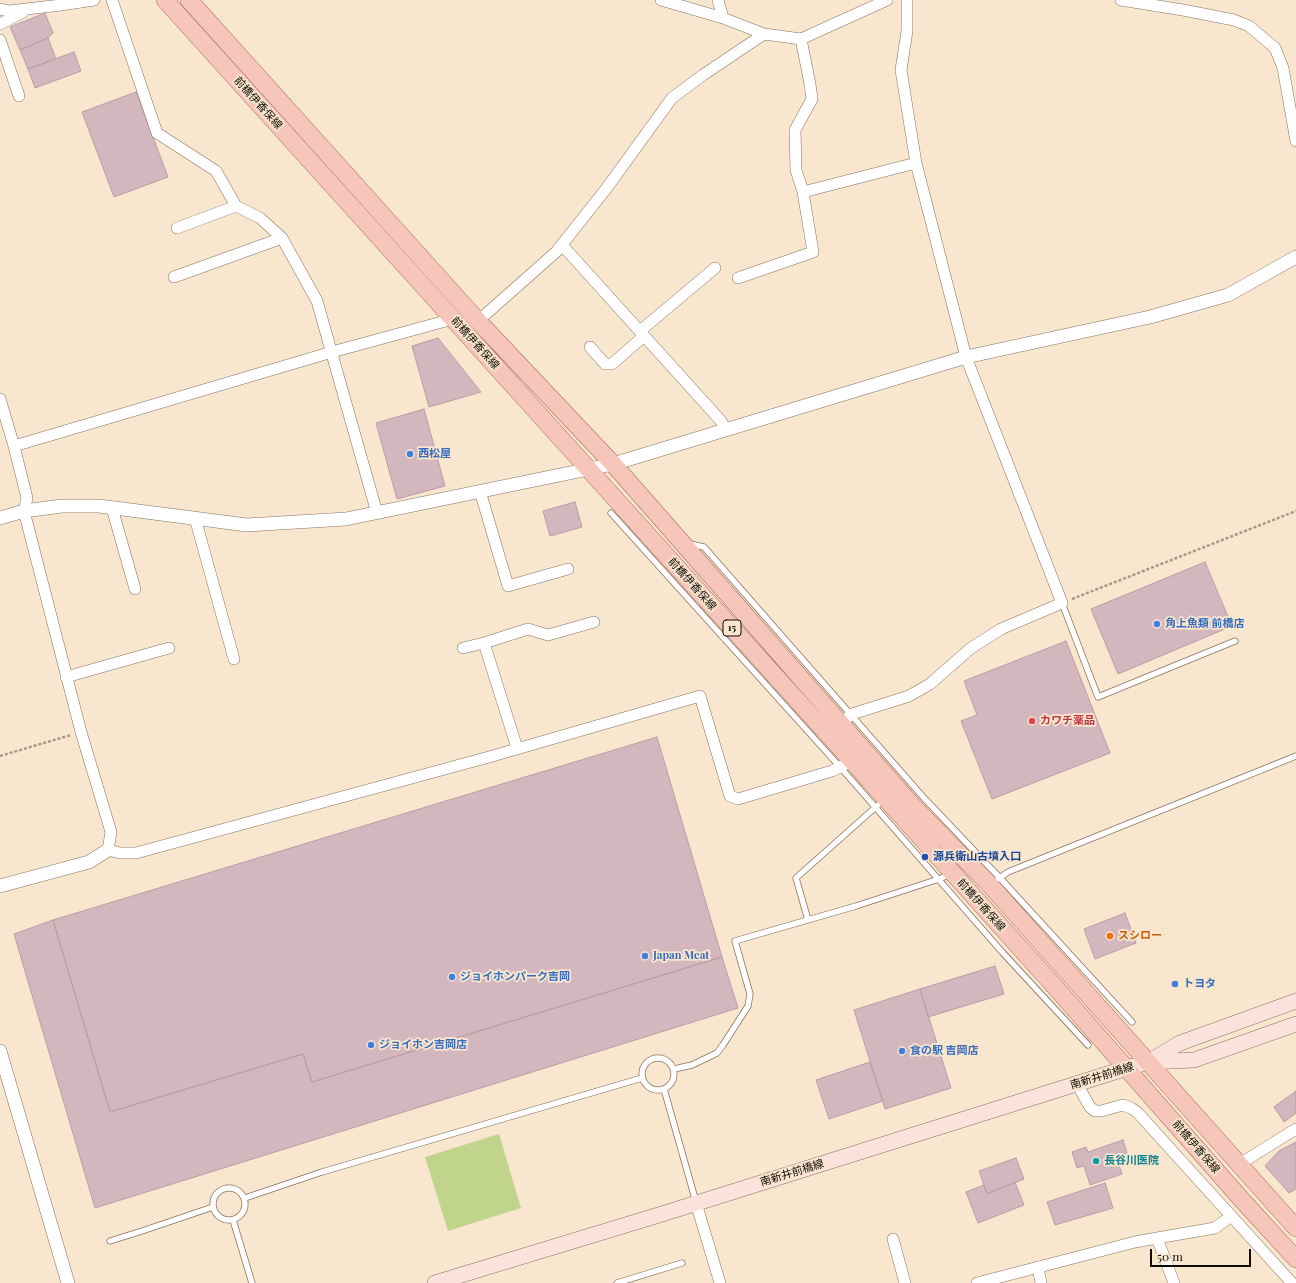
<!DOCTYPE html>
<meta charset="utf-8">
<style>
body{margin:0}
#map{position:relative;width:1296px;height:1283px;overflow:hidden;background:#f9e6cf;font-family:"Playfair Display",serif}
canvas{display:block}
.scale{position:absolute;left:1150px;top:1249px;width:101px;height:18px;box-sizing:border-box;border:2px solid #100a04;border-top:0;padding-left:5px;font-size:12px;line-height:14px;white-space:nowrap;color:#100a04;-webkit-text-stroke:3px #f9e6cf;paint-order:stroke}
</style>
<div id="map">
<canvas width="1296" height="1283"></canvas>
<div class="scale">50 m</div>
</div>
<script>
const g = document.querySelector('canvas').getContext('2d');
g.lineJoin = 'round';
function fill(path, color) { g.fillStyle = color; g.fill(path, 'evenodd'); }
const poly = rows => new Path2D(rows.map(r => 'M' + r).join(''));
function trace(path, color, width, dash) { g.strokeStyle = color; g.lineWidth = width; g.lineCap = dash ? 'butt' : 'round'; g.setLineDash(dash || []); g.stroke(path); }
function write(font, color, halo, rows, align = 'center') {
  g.font = font + ' "Playfair Display","Noto Sans JP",serif'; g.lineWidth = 3.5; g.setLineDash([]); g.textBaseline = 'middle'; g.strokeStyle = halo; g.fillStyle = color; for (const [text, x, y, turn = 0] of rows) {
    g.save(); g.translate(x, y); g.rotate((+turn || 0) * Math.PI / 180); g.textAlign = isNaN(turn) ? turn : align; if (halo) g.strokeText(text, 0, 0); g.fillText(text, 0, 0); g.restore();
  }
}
fill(poly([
 [499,1134,521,1208,448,1231,425,1157]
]), '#c0d58b');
const building = poly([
 [45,13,53,33,48,38,20,50,10,27,45,13],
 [48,38,56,59,28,69,20,50,48,38],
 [74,52,81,71,35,88,28,69,74,52],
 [136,92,168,177,114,197,82,112,136,92],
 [438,338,481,392,429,407,412,346,438,338],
 [424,409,445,486,397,499,376,423,424,409],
 [575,502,582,527,550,536,543,511,575,502],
 [1205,562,1232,626,1118,674,1091,609,1205,562],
 [1066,641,1110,753,992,799,961,721,977,715,964,681,1066,641],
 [657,737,722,957,312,1082,303,1054,110,1112,53,920,657,737],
 [1125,913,1136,943,1095,959,1084,929,1125,913],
 [53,920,110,1112,303,1054,312,1082,722,957,738,1008,95,1208,14,934,53,920],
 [995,966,1004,994,928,1017,920,989,995,966],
 [920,989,951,1088,885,1109,854,1010,920,989],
 [870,1062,883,1101,829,1119,816,1080,870,1062],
 [1296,1091,1296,1113,1284,1122,1274,1107,1296,1091],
 [1123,1140,1127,1153,1116,1156,1122,1174,1090,1185,1084,1166,1077,1168,1072,1152,1086,1147,1088,1152,1123,1140],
 [1296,1142,1296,1189,1289,1193,1265,1166,1279,1151,1296,1142],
 [1016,1158,1024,1179,987,1194,979,1171,1016,1158],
 [1015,1182,1024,1205,978,1223,966,1192,984,1185,987,1194,1015,1182],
 [1105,1183,1113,1208,1055,1225,1047,1202,1105,1183]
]);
fill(building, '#d4b6bf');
trace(building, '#ba9da5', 1);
const service = poly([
 [611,513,841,768,1003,953,1088,1045],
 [690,544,704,547,924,798,1000,878,1132,1022],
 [1062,603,1098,697,1235,641],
 [998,879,1008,872,1296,756],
 [808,920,796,878,878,805],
 '642 1074a16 16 0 1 1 32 0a16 16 0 1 1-32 0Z',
 [674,1069,692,1065,717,1053,723,1045,748,1006,750,994,735,941,856,906,939,879,951,874],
 [664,1089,696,1202],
 '213 1204a16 16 0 1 1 32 0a16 16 0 1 1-32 0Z',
 [245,1198,322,1172,642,1078],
 [233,1220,252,1283],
 [110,1241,142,1231,213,1207],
 [617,1283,682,1263]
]);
const minor = poly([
 [112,0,157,133,216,171,236,206,260,218,282,238,317,301,377,513],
 [661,0,723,18,764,34],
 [718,0,723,18],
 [1121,0,1183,10,1234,20,1249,26,1275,48,1283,68,1296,141],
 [0,9,9,11,61,5,94,0],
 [0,24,23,12],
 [0,40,19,96],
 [803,192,916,163],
 [177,228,236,206],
 [562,245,721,421,726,430],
 [174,277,282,238],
 [738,278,813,252,803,192,796,170,795,130,812,99,810,84,801,39],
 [478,321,556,252,606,189,672,98,703,75,764,34,801,39,887,0],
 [640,331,715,268],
 [590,347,605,364,612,364,644,336],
 [0,399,14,446,27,498,24,511,81,732,111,832,108,850,120,853,136,853,489,757,700,696,730,796,738,799,832,771,852,761],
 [14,446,332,352,453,319],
 [480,491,508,586,568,569],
 [112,508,135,589],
 [195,518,234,659],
 [484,643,517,748],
 [463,648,484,643,528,629,548,635,594,622],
 [66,677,169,648],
 [840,724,852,714,909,696,930,684,971,648,1001,629,1062,603,966,357,916,163,901,70,907,31,907,0],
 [1077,1084,1090,1107,1095,1111,1101,1111,1123,1105,1131,1108,1137,1112,1292,1283],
 [1240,1165,1246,1160,1296,1129],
 [696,1203,720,1283],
 [893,1239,905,1283],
 [1038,1267,1041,1283],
 [977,1283,1135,1242,1157,1238],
 [1174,1283,1157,1238,1215,1228,1231,1216]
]);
const tertiary = poly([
 [0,518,24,511,62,506,99,506,247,525,346,519,613,464,966,357,1150,317,1228,295,1296,257],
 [0,886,89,862,108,850],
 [0,1051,68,1283]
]);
const secondary = poly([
 [1150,1061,1180,1043,1296,1001],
 [435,1283,662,1214,1127,1068,1149,1062,1194,1060,1296,1024]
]);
const primary = poly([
 [165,0,852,761,1056,988,1242,1200,1296,1259],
 [189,0,478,321,613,464,914,807,990,885,1296,1228]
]);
trace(service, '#84735f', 7);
trace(minor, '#84735f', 12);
trace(tertiary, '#84735f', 14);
trace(secondary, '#84735f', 16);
trace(primary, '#a26c5c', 18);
trace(poly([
 [1072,599,1296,511],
 [0,756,71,735]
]), '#a69887', 2.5, [3, 2]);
trace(service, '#fff', 5.5);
trace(minor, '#fff', 11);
trace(tertiary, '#fff', 13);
trace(secondary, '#fbe2dc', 15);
trace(primary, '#f7c6ba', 17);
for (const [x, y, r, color] of [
 [410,454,4,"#3f7fe0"],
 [1157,624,4,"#3f7fe0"],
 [1032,721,4,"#e0444e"],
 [925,857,4,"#1a4fb4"],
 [1110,936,4,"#e8710a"],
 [645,956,4,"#3f7fe0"],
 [452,977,4,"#3f7fe0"],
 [1175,984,4,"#3f7fe0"],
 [371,1045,4,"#3f7fe0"],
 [902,1051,4,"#3f7fe0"],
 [1096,1161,4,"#0f9aa8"]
]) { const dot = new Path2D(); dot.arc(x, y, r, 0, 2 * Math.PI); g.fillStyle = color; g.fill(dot); trace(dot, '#f9e6cf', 1.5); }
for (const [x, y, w] of [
 [732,628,18]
]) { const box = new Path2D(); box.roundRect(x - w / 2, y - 8, w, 16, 3); g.fillStyle = '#f9e6cf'; g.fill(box); trace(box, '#100a04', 1); }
write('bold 10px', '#100a04', null, [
 ["15",732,628]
]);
write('11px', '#100a04', '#f9e6cf', [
 ["前橋伊香保線",258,103,48],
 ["前橋伊香保線",475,343,48],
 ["前橋伊香保線",692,584,48],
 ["前橋伊香保線",981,905,48],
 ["南新井前橋線",1102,1076,-17],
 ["前橋伊香保線",1196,1147,49],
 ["南新井前橋線",792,1173,-17]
]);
write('bold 11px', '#366cbe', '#f9e6cf', [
 ["西松屋",418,454],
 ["角上魚類 前橋店",1165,624],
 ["Japan Meat",653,956],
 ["ジョイホンパーク吉岡",460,977],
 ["トヨタ",1183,984],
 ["ジョイホン吉岡店",379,1045],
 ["食の駅 吉岡店",910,1051]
], 'left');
write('bold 11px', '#be3a42', '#f9e6cf', [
 ["カワチ薬品",1040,721]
], 'left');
write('bold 11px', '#164399', '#f9e6cf', [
 ["源兵衛山古墳入口",933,857]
], 'left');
write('bold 11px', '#c56008', '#f9e6cf', [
 ["スシロー",1118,936]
], 'left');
write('bold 11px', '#0d838f', '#f9e6cf', [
 ["長谷川医院",1104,1161]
], 'left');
</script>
